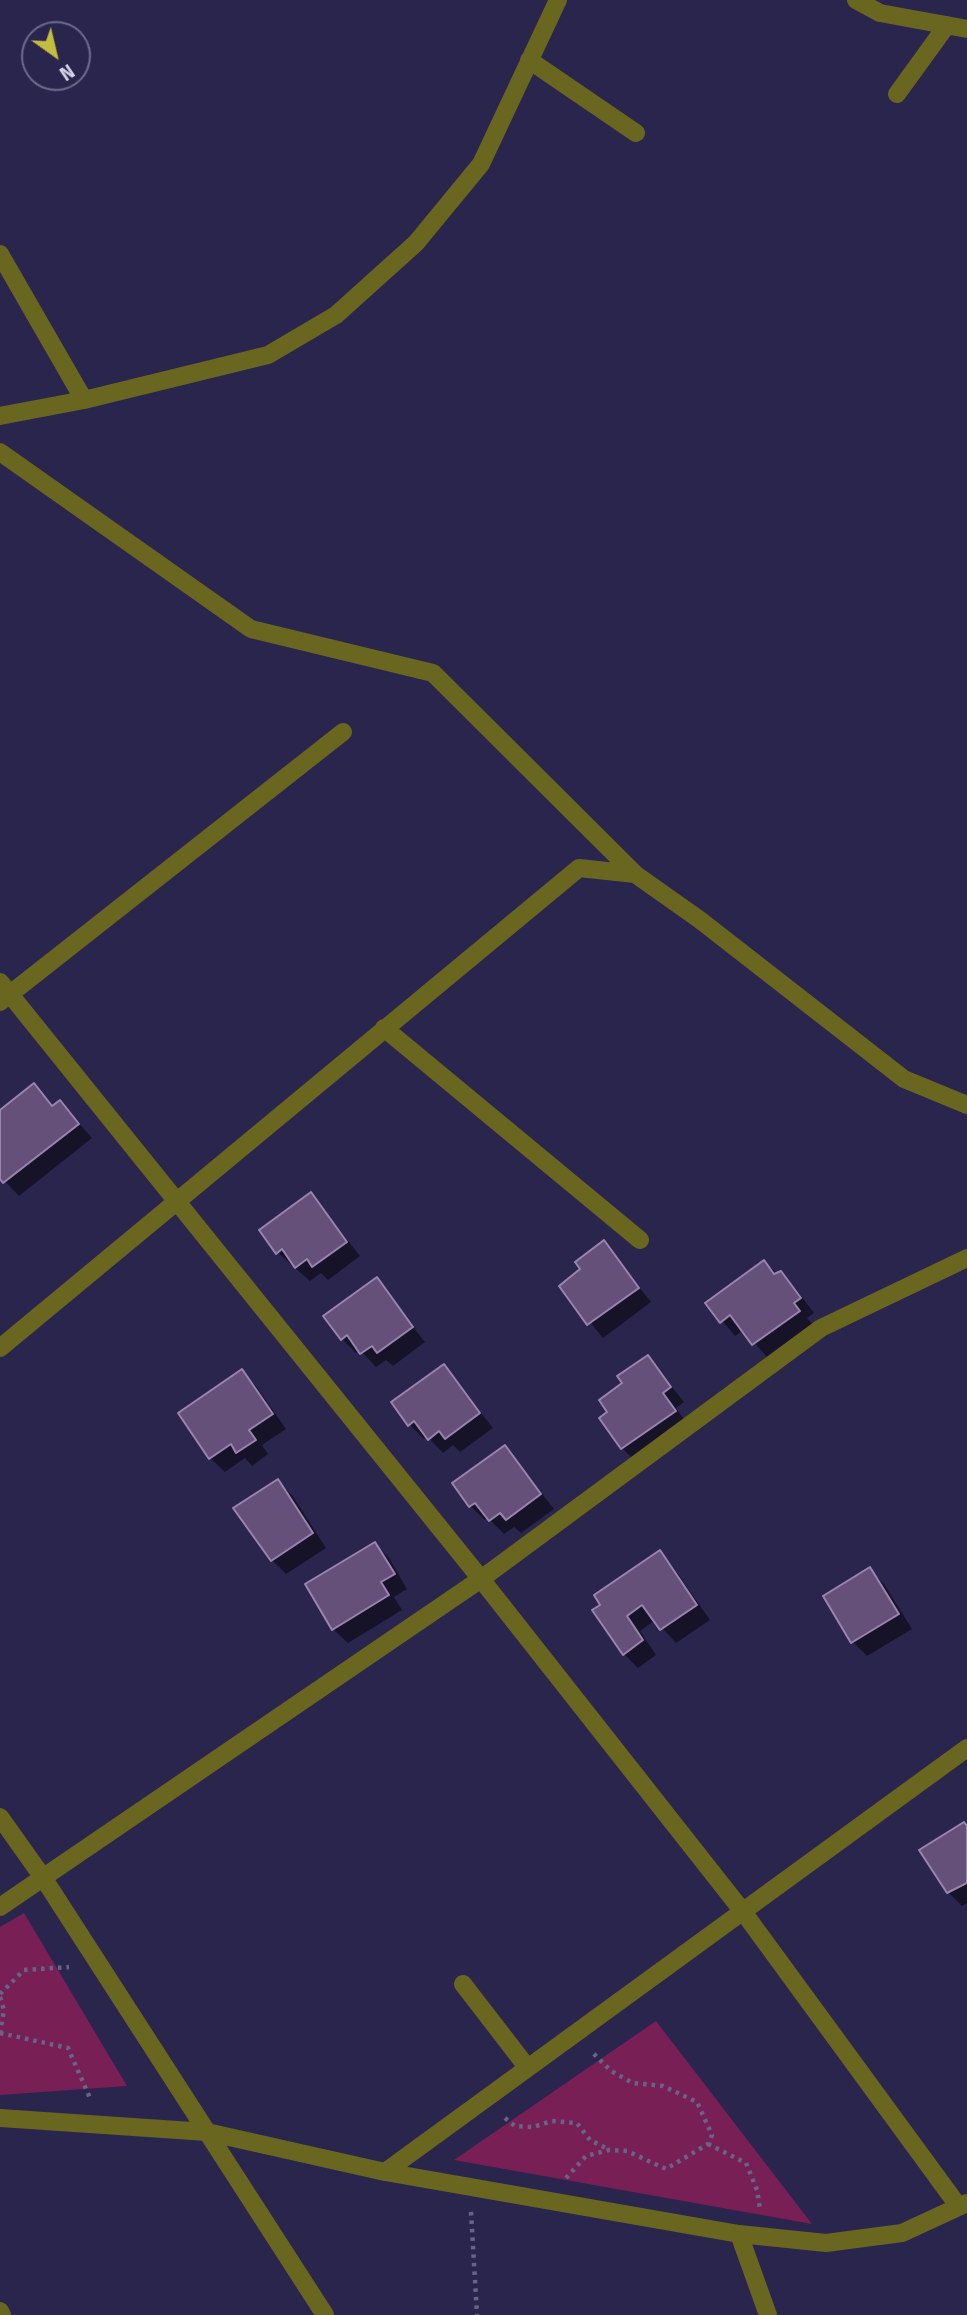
<!DOCTYPE html>
<style>
body{margin:0}
#map{position:relative;width:967px;height:2315px;overflow:hidden;background:#2a254c;font-family:"Fira Sans",sans-serif}
canvas{display:block}
.north{position:absolute;left:21px;top:21px;width:70px;height:70px;box-sizing:border-box;background:#2a254c;border:2px solid #6d6a8b;border-radius:50%;rotate:146deg;font-size:19px;font-weight:700;line-height:28px;text-align:center;color:#d1d1e9}
.north::after{content:'';display:block;margin:auto;width:24px;height:32px;background:#c3bd3f;clip-path:polygon(50% 0,100% 100%,50% 72%,0 100%)}
</style>
<div id="map">
<canvas width="967" height="2315"></canvas>
<div class="north">N</div>
</div>
<script>
const g = document.querySelector('canvas').getContext('2d');
g.lineJoin = 'round';
function fill(path, color) { g.fillStyle = color; g.fill(path, 'evenodd'); }
const poly = rows => new Path2D(rows.map(r => 'M' + r).join(''));
function trace(path, color, width, dash) { g.strokeStyle = color; g.lineWidth = width; g.lineCap = dash ? 'butt' : 'round'; g.setLineDash(dash || []); g.stroke(path); }
fill(poly([
 [24,1913,127,2086,0,2095,0,1927],
 [656,2021,812,2224,454,2160]
]), '#781f56');
fill(poly([
 [34,1086,54,1107,60,1102,92,1138,19,1196,0,1176,0,1112],
 [311,1194,360,1256,328,1280,321,1273,310,1281,277,1252],
 [604,1243,651,1302,603,1338,561,1286,583,1270],
 [764,1262,795,1288,814,1313,807,1318,813,1325,768,1358,743,1330,735,1336,708,1303],
 [376,1280,425,1342,393,1366,386,1360,376,1367,360,1350,356,1353,342,1339],
 [648,1357,684,1402,676,1408,688,1425,636,1462,622,1448,610,1412,625,1384],
 [444,1366,493,1428,460,1452,453,1445,443,1453,427,1436,424,1439,409,1424],
 [242,1371,256,1386,286,1429,262,1445,268,1454,252,1466,245,1458,225,1472,210,1458],
 [505,1447,554,1509,521,1533,514,1527,504,1534,488,1518,485,1520,470,1506],
 [278,1481,292,1495,326,1548,286,1574,272,1560],
 [375,1544,389,1558,407,1589,394,1597,402,1610,348,1643,333,1629],
 [659,1552,673,1567,710,1620,676,1643,655,1620,640,1631,656,1655,638,1668,624,1654,603,1605],
 [870,1569,884,1584,912,1629,867,1656,853,1642],
 [967,1827,967,1903,962,1906,948,1892]
]), '#0007');
const building = poly([
 [34,1083,52,1106,60,1100,79,1124,3,1183,0,1179,0,1110,34,1083],
 [311,1192,347,1242,312,1267,307,1259,295,1268,282,1249,276,1254,259,1230,311,1192],
 [604,1240,639,1288,587,1325,559,1286,580,1269,575,1262,604,1240],
 [764,1260,774,1274,781,1271,801,1298,794,1303,800,1311,752,1345,730,1315,720,1323,705,1303,764,1260],
 [377,1277,413,1327,377,1353,372,1346,360,1354,347,1335,341,1340,323,1316,377,1277],
 [648,1355,671,1387,663,1393,676,1411,621,1449,599,1418,607,1412,599,1400,622,1383,617,1376,648,1355],
 [444,1364,480,1413,445,1439,439,1431,428,1440,414,1421,408,1426,391,1402,444,1364],
 [242,1369,273,1414,249,1430,256,1440,236,1453,231,1444,209,1459,178,1413,242,1369],
 [505,1445,541,1494,506,1520,500,1513,489,1521,475,1503,469,1507,452,1483,505,1445],
 [278,1479,313,1533,271,1561,233,1508,278,1479],
 [375,1542,395,1574,381,1582,389,1595,332,1630,305,1584,375,1542],
 [660,1550,697,1605,660,1630,642,1605,627,1616,643,1640,623,1655,592,1610,600,1605,594,1595,660,1550],
 [870,1567,899,1614,851,1643,823,1596,870,1567],
 [964,1822,967,1826,967,1883,947,1893,919,1850,964,1822]
]);
fill(building, '#645079');
trace(building, '#9a85b0', 2);
trace(poly([
 [0,1994,24,1970,69,1967],
 [0,1997,4,2010,0,2033],
 [0,2033,68,2048,90,2098],
 [505,2118,515,2126,533,2127,552,2121,577,2123,590,2140,608,2149],
 [708,2144,746,2163,757,2190,760,2209],
 [566,2178,586,2156,609,2150,627,2151,666,2169,708,2144,712,2135,697,2102,663,2086,633,2083,611,2071,592,2052],
 [471,2212,477,2315]
]), '#676485', 4.5, [3.5, 5]);
trace(poly([
 [856,0,880,13,967,29],
 [529,60,636,133],
 [897,94,947,25],
 [0,254,84,400],
 [0,416,84,400,268,355,336,315,416,243,481,164,558,0],
 [0,452,251,629,433,673,635,874],
 [0,982,481,1579,744,1913,959,2207],
 [0,1002,343,732],
 [384,1028,640,1240],
 [0,1348,579,868,635,874,700,920,904,1079,967,1105],
 [0,1817,44,1879,325,2315],
 [0,1907,481,1579,821,1328,967,1258],
 [463,1984,527,2067],
 [0,2118,207,2132,385,2172,739,2234,826,2243,902,2233,967,2203],
 [385,2172,967,1748],
 [739,2234,768,2315],
 [0,2311,2,2315]
]), '#69661f', 18);
</script>
